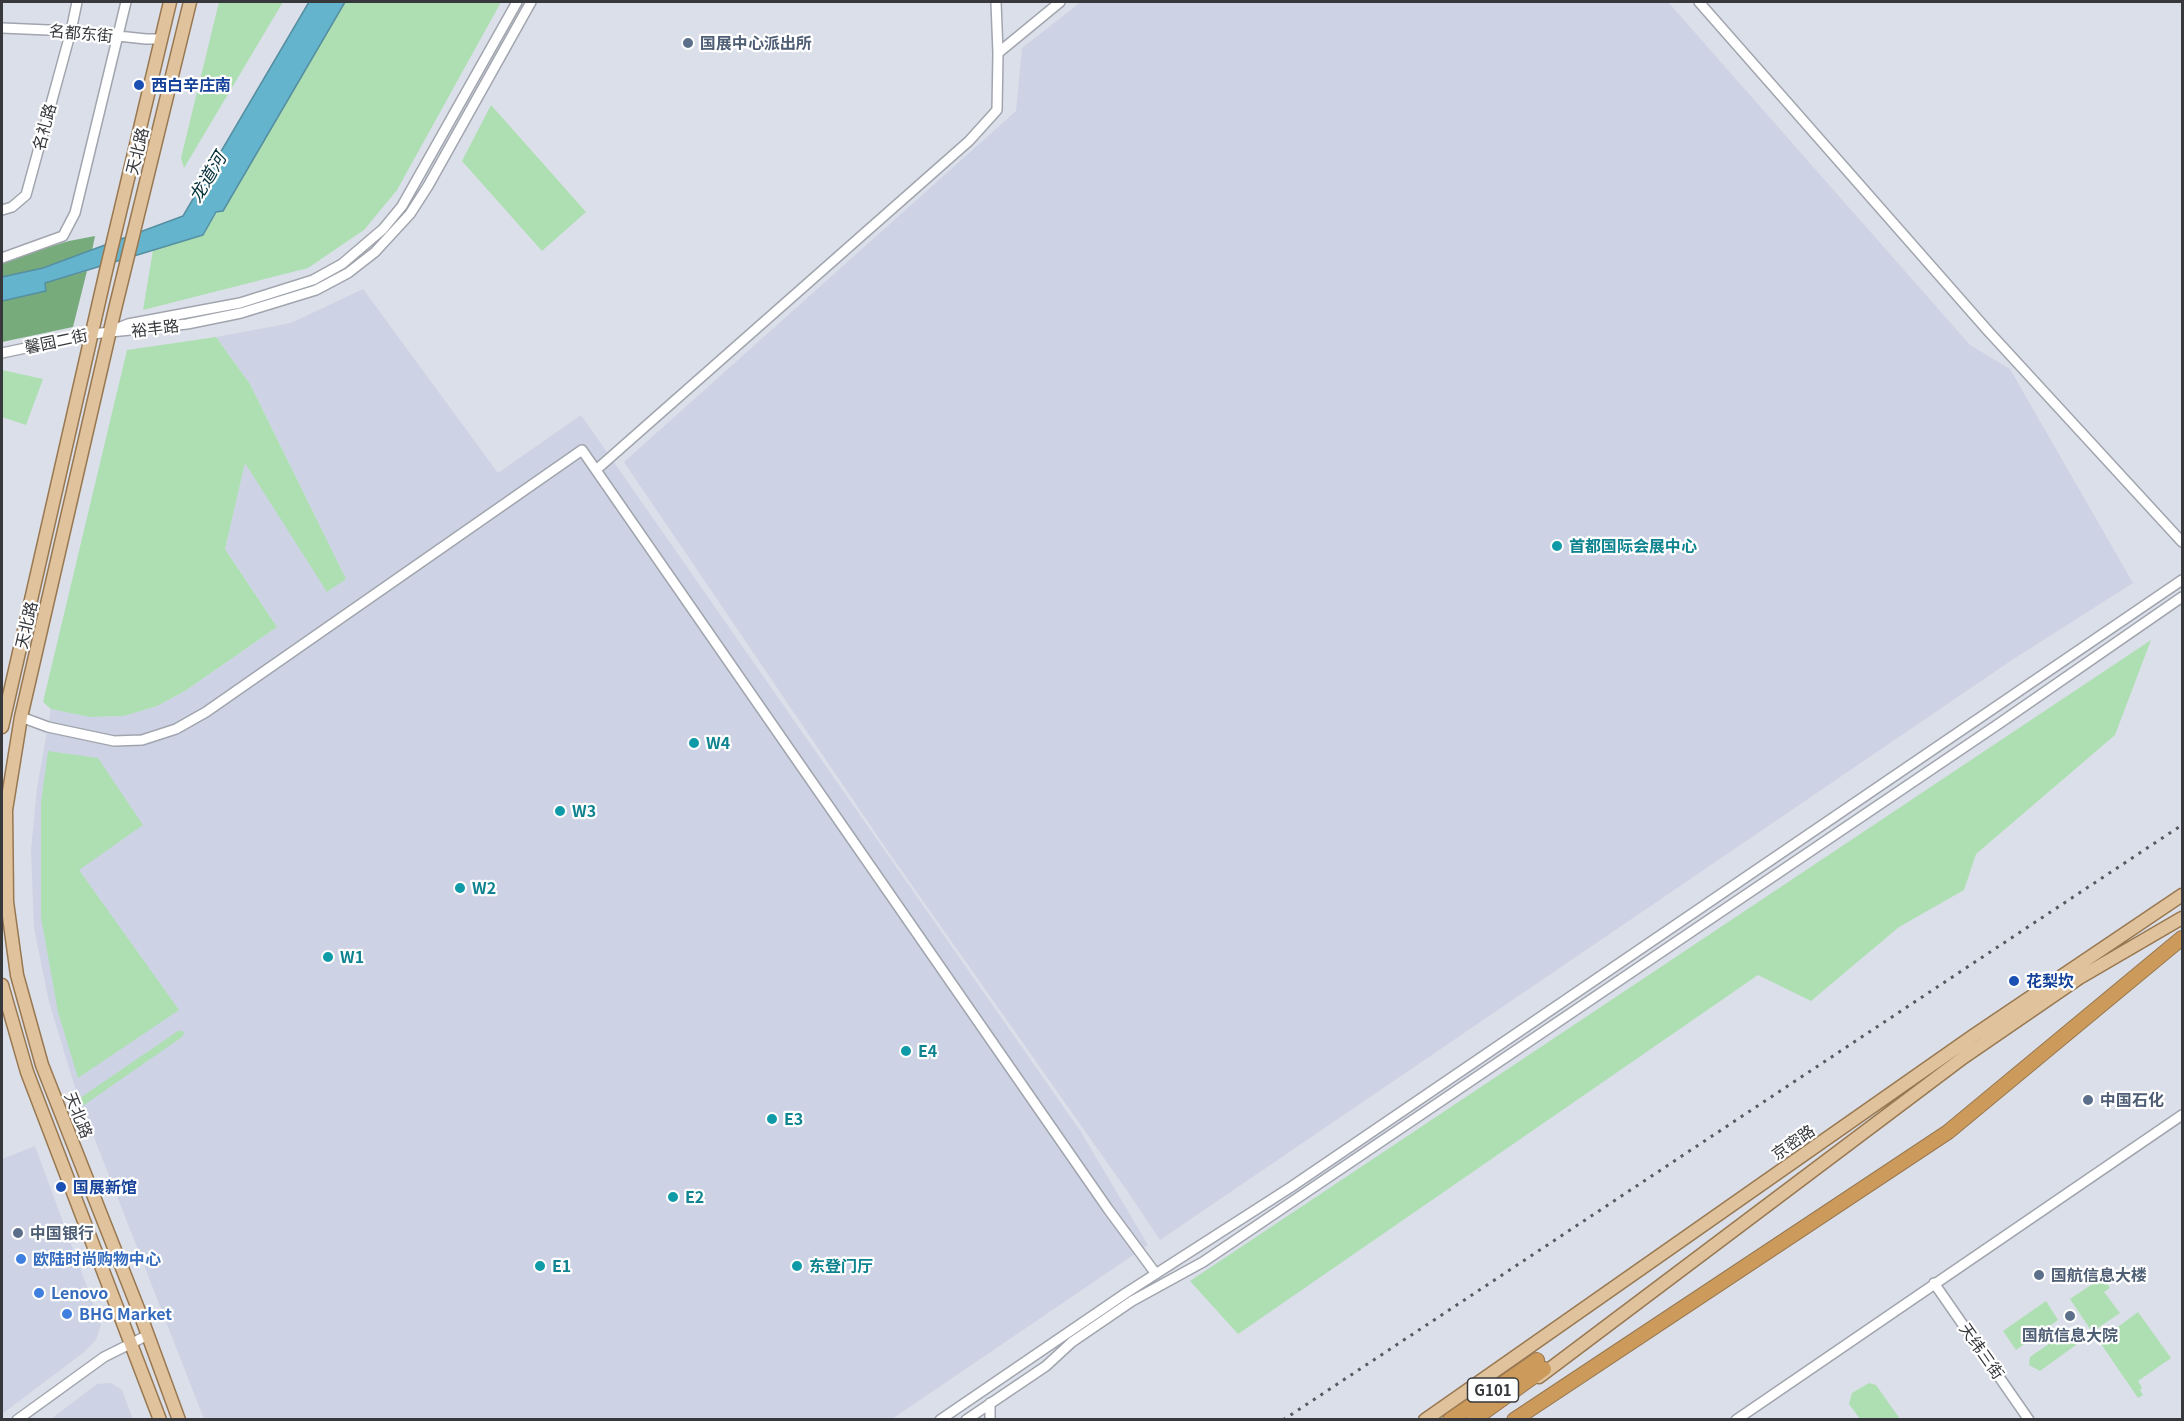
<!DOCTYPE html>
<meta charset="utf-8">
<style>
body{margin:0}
#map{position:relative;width:2184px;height:1421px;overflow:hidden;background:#dbdfe9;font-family:Georgia,serif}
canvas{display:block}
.frame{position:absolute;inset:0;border:3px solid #36383c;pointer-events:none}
</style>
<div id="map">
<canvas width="2184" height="1421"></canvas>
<div class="frame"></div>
</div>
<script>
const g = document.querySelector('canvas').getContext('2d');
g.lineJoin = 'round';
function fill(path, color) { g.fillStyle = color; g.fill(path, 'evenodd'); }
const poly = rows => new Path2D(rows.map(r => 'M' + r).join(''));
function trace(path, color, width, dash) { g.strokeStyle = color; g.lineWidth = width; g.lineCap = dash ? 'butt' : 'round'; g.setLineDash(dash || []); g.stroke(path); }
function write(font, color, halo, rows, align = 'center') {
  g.font = font + ' Georgia,"Noto Sans SC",serif'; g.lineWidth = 4.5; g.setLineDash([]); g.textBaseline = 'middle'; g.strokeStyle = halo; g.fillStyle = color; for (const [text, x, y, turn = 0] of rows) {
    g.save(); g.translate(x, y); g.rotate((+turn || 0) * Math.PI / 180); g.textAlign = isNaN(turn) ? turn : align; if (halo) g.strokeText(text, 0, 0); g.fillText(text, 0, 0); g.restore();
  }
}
fill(poly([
 [1081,2,1668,2,1970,345,2010,369,2133,583,2012,660,1160,1240,1130,1195,885,847,624,462,1016,111,1022,48],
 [363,289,498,473,581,415,1081,1132,1148,1245,892,1419,204,1419,76,1091,49,1002,34,928,31,850,37,788,51,709,90,717,124,716,157,706,185,691,277,627,225,549,245,462,327,591,346,579,250,384,216,337,291,323],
 [35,1146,101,1325,96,1340,83,1353,2,1414,2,1159],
 [111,1383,122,1390,133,1419,51,1419,97,1384]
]), '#cdd3e4');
fill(poly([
 [219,2,283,2,184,168,181,158],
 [345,2,501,2,397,190,364,230,308,268,143,310,153,250,203,235],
 [491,105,586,212,542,251,462,161],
 [216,337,250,384,346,579,327,592,245,463,225,549,277,627,185,691,157,706,124,716,90,717,51,709,43,702,127,350],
 [2,370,43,379,26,425,2,417],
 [2151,640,2115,735,1976,854,1964,890,1899,927,1811,1001,1758,975,1238,1334,1190,1281],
 [48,751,98,758,143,825,79,870,179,1010,78,1078,58,1012,41,917,41,803],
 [178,1031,183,1031,184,1033,182,1037,84,1105,80,1105,80,1098],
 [2103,1277,2110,1288,2104,1292,2120,1313,2092,1332,2070,1299],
 [2046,1301,2058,1320,2016,1350,2003,1331],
 [2138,1312,2171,1358,2138,1381,2142,1388,2140,1390,2143,1395,2138,1398,2099,1341],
 [2070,1329,2077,1329,2081,1333,2080,1342,2040,1371,2029,1365,2030,1357],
 [1869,1383,1876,1385,1900,1419,1860,1419,1849,1404,1852,1393]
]), '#aedfb2');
fill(poly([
 [95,236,92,251,43,268,2,277,2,261,69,241],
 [87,271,73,327,2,342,2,301,45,291,45,283]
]), '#78ab7c');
const water = poly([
 [309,2,345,2,223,211,216,212,203,235,45,283,46,291,2,301,2,277,43,268,183,216,309,2]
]);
fill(water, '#63b4cc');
trace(water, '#568fa1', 1.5);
const minor = poly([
 [1699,2,1989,332,2182,542],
 [2,28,71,31,146,39,161,39],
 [998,53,1060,2],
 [2,210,12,207,26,195,71,31,77,2],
 [2,258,63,236,75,213,126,2],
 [113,330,128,324,240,303,313,280,342,264,383,229,402,206,517,2],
 [2,353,92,334,187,324,241,313,316,290,348,273,375,252,410,214,428,186,531,2],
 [596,470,969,141,997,110,998,53,996,2],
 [21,717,48,727,114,741,142,740,176,729,206,712,582,450,1108,1209,1156,1274],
 [1934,1283,2029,1420],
 [17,1420,104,1357,148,1335],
 [940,1420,1126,1293,1291,1187,2182,580],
 [966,1420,1046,1366,1072,1342,1132,1301,1203,1262,1997,725,2182,597],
 [990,1420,990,1403],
 [1736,1420,2182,1115]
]);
const major = poly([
 [2,727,106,271,170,2],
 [2,985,27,1072,160,1420],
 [1539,1377,1964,1057,2079,978,2182,918],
 [179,1420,139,1311,42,1065,17,975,7,902,6,810,21,717,115,309,190,2],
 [1425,1420,1973,1036,2182,895]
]);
const highway = poly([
 [1450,1420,1537,1360],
 [1473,1420,1544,1369],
 [1514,1420,1948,1132,2182,938]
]);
trace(minor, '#a1a5ae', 12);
trace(major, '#987850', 15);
trace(highway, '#987850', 16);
trace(minor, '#fff', 9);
trace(major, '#e0c29d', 12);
trace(highway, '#cc9a5b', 14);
trace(poly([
 [1283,1420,2182,825]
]), '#585a60', 3, [3, 6]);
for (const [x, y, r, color] of [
 [688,43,6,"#5c6f8a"],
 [139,85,6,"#1a4fb4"],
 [1557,546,6,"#0f9aa8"],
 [694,743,6,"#0f9aa8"],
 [560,811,6,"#0f9aa8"],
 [460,888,6,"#0f9aa8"],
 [328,957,6,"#0f9aa8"],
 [2014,981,6,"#1a4fb4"],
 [906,1051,6,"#0f9aa8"],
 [2088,1100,6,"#5c6f8a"],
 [772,1119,6,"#0f9aa8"],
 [61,1187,6,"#1a4fb4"],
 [673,1197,6,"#0f9aa8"],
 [18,1233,6,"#5c6f8a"],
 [21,1259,6,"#3f7fe0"],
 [540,1266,6,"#0f9aa8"],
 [797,1266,6,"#0f9aa8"],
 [2039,1275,6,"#5c6f8a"],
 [39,1293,6,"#3f7fe0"],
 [67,1314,6,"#3f7fe0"],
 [2070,1316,6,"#5c6f8a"]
]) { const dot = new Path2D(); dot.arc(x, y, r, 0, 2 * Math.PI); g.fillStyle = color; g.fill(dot); trace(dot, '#fff', 2); }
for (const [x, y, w] of [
 [1493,1390,51]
]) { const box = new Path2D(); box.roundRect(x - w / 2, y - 12, w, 24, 4.5); g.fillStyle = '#fff'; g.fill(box); trace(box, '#36383c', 1.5); }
write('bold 15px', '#36383c', null, [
 ["G101",1493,1390]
]);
write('16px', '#36383c', '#fff', [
 ["名都东街",81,33,5],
 ["名礼路",44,127,-75],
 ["天北路",137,151,-76],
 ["裕丰路",155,328,-7],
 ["馨园二街",56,341,-12],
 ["天北路",26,625,-77],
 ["天北路",79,1115,68],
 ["京密路",1793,1142,-35],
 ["天纬三街",1982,1351,55]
]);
write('bold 16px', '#4e5e75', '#fff', [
 ["国展中心派出所",700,43],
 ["中国石化",2100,1100],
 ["中国银行",30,1233],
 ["国航信息大楼",2051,1275],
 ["国航信息大院",2070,1335,"center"]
], 'left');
write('bold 16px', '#164399', '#fff', [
 ["西白辛庄南",151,85],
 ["花梨坎",2026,981],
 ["国展新馆",73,1187]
], 'left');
write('bold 16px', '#0d838f', '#fff', [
 ["首都国际会展中心",1569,546],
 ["W4",706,743],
 ["W3",572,811],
 ["W2",472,888],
 ["W1",340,957],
 ["E4",918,1051],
 ["E3",784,1119],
 ["E2",685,1197],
 ["E1",552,1266],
 ["东登门厅",809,1266]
], 'left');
write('bold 16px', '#366cbe', '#fff', [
 ["欧陆时尚购物中心",33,1259],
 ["Lenovo",51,1293],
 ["BHG Market",79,1314]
], 'left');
write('italic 18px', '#062f39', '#fff', [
 ["龙道河",207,177,-59]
]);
</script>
